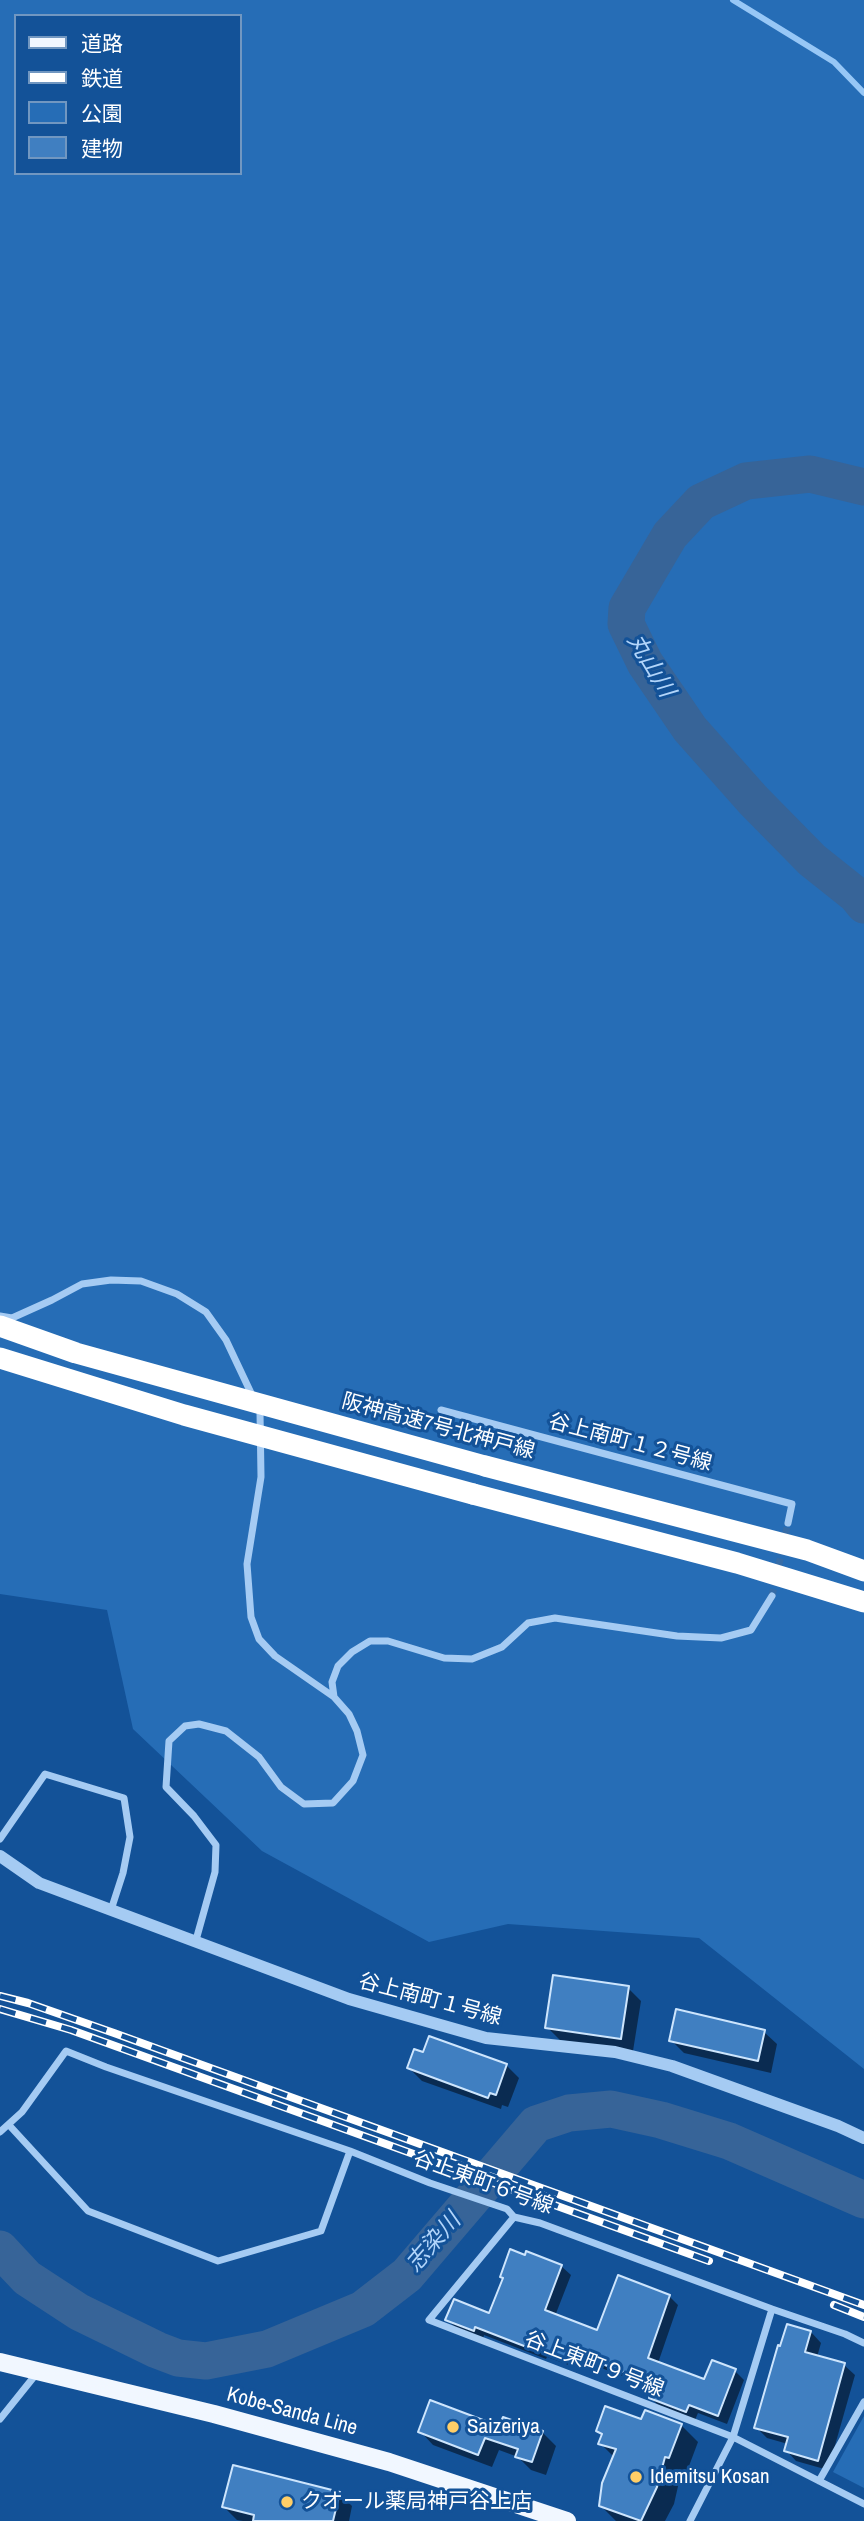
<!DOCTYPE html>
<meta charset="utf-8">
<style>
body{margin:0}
#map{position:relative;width:864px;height:2521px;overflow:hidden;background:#135298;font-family:"Archivo Narrow","Noto Sans JP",sans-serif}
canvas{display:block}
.legend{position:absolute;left:14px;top:14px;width:228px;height:161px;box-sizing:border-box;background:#135298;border:2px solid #7197c1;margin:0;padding:9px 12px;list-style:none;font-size:21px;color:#fff}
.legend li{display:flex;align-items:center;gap:14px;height:35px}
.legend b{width:35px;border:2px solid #7197c1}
</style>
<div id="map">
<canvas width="864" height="2521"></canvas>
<ul class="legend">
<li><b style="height:9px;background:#f1f7ff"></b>道路</li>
<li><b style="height:9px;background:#fff"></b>鉄道</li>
<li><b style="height:19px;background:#266db6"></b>公園</li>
<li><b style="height:19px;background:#407fc1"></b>建物</li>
</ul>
</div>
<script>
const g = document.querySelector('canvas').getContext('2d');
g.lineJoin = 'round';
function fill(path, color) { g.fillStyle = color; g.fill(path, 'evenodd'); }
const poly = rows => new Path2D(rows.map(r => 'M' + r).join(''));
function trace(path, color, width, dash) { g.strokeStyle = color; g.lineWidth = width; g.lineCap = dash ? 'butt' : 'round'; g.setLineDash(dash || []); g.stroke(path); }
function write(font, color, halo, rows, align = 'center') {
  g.font = font + ' "Archivo Narrow","Noto Sans JP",sans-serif'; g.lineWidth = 6; g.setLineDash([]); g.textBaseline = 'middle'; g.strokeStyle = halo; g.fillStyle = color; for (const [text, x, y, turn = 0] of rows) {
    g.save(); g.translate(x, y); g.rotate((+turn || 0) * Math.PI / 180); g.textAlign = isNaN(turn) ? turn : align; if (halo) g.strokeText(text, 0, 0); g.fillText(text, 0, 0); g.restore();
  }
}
fill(poly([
 [0,0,864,0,864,2069,699,1938,508,1924,429,1942,262,1851,133,1729,107,1610,0,1594],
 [16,16,240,16,240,173,16,173],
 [864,2416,864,2488,833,2472]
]), '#266db6');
fill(poly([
 [628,1988,641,2001,633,2051,560,2040,547,2027],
 [764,2032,777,2044,771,2073,684,2053,671,2040],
 [506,2065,519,2078,508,2107,502,2105,501,2109,422,2081,409,2068],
 [561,2266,571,2275,555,2316,598,2332,669,2296,678,2305,658,2363,705,2381,735,2371,744,2380,727,2424,698,2413,695,2420,660,2407,651,2398,655,2388,577,2359,574,2367,547,2357,546,2359,484,2335,483,2339,456,2328,447,2319,490,2315],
 [811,2332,821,2343,817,2357,844,2365,855,2375,828,2470,796,2461,786,2450,788,2444,767,2438,756,2427],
 [643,2421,681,2425,698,2442,686,2474,681,2473,674,2504,665,2521,616,2521,601,2506,614,2457,600,2443,603,2435,598,2431],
 [420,2431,542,2432,556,2446,546,2475,531,2470,518,2457,499,2450,492,2467,433,2445],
 [339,2493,352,2506,349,2521,243,2521,237,2520,224,2507]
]), '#0007');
trace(poly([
 [733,0,834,62,864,93]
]), '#97c7f6', 6);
trace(poly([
 [864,487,810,474,746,481,701,502,670,535,627,608,626,624,645,663,690,729,753,800,812,860,856,895,864,905],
 [0,2249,27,2278,79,2312,157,2350,178,2358,206,2361,267,2349,363,2309,407,2275,536,2124,569,2113,611,2109,661,2120,729,2141,864,2200]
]), '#376498', 37);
const building = poly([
 [553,1975,629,1986,621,2039,545,2028,553,1975],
 [676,2009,765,2030,758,2061,669,2041,676,2009],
 [429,2036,507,2064,496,2095,490,2093,488,2098,407,2068,414,2049,423,2052,429,2036],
 [510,2249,525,2255,526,2251,562,2265,545,2310,597,2330,618,2275,670,2295,648,2358,704,2379,712,2360,736,2369,718,2416,689,2405,686,2412,649,2398,655,2384,568,2351,565,2359,538,2349,537,2351,475,2327,474,2331,445,2320,454,2299,489,2313,503,2278,500,2277,510,2249],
 [787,2324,811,2331,805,2352,845,2363,818,2461,784,2451,788,2437,754,2428,778,2345,780,2346,787,2324],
 [430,2400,499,2426,503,2417,543,2431,532,2462,515,2457,518,2449,485,2438,478,2455,418,2432,430,2400],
 [605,2406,641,2419,645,2410,682,2424,669,2458,665,2457,657,2487,641,2521,599,2506,602,2483,616,2449,598,2444,602,2434,596,2431,605,2406],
 [233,2465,340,2492,333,2521,253,2521,254,2515,222,2507,233,2465]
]);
fill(building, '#407fc1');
trace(building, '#cde5fd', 2);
trace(poly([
 [772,1596,788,1523]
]), '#366ca7', 7, [7, 3.5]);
trace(poly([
 [0,1316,12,1318,52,1300,82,1284,111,1280,141,1281,177,1294,206,1312,226,1340,260,1412,261,1477,247,1564,251,1617,259,1639,275,1656,334,1697],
 [441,1410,792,1504,788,1523],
 [0,1839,45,1774,124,1798,130,1837,123,1873,111,1910],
 [196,1940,215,1872,216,1845,194,1816,166,1787,169,1741,185,1726,199,1724,226,1731,259,1757,281,1787,304,1804,333,1803,353,1781,363,1755,357,1731,349,1714,334,1697,332,1682,338,1666,352,1652,370,1641,388,1641,444,1658,472,1659,502,1647,528,1623,555,1618,677,1636,721,1638,751,1630,772,1596],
 [9,2125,88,2211,218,2261,321,2231,350,2151],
 [0,2132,22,2112,66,2051,106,2067,350,2151,430,2183,507,2209,514,2217,540,2223,772,2309,733,2437,690,2521],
 [514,2217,429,2320,733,2437,864,2504],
 [772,2309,845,2334,864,2343],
 [0,2419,37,2373],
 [819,2481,864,2402]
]), '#a5cbf3', 7);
trace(poly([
 [0,1856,39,1883,349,1999,486,2038,615,2052,672,2066,838,2126,864,2138]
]), '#a5cbf3', 12);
trace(poly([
 [0,2362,214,2414,389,2462,567,2521]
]), '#f1f7ff', 18);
trace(poly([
 [485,1466,807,1550,864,1571],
 [473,1494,737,1563,864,1602]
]), '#fff', 21);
const rail = poly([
 [0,1996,28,2003,114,2033,864,2305],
 [0,2009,71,2030,709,2261],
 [834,2305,864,2317]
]);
trace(rail, '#fff', 8);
trace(rail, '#135298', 5, [16]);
trace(poly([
 [0,1326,76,1353,485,1466],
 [0,1358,184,1415,473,1494]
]), '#fff', 21);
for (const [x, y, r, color] of [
 [453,2427,7,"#ffce67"],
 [636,2477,7,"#ffce67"],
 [287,2502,7,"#ffce67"]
]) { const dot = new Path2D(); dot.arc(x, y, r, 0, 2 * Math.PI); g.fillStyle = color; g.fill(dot); trace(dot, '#135298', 2.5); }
write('21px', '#fff', '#135298', [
 ["阪神高速7号北神戸線",438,1427,15],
 ["谷上南町１２号線",630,1443,15],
 ["谷上南町１号線",430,2000,15],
 ["谷上東町６号線",483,2183,20],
 ["谷上東町９号線",594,2365,21],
 ["Kobe-Sanda Line",292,2412,15]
]);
write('21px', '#fff', '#135298', [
 ["Saizeriya",467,2427],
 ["Idemitsu Kosan",650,2477],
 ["クオール薬局神戸谷上店",301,2502]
], 'left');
write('italic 23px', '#b2d5fa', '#135298', [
 ["丸山川",650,666,59],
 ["志染川",434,2243,-49]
]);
</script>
